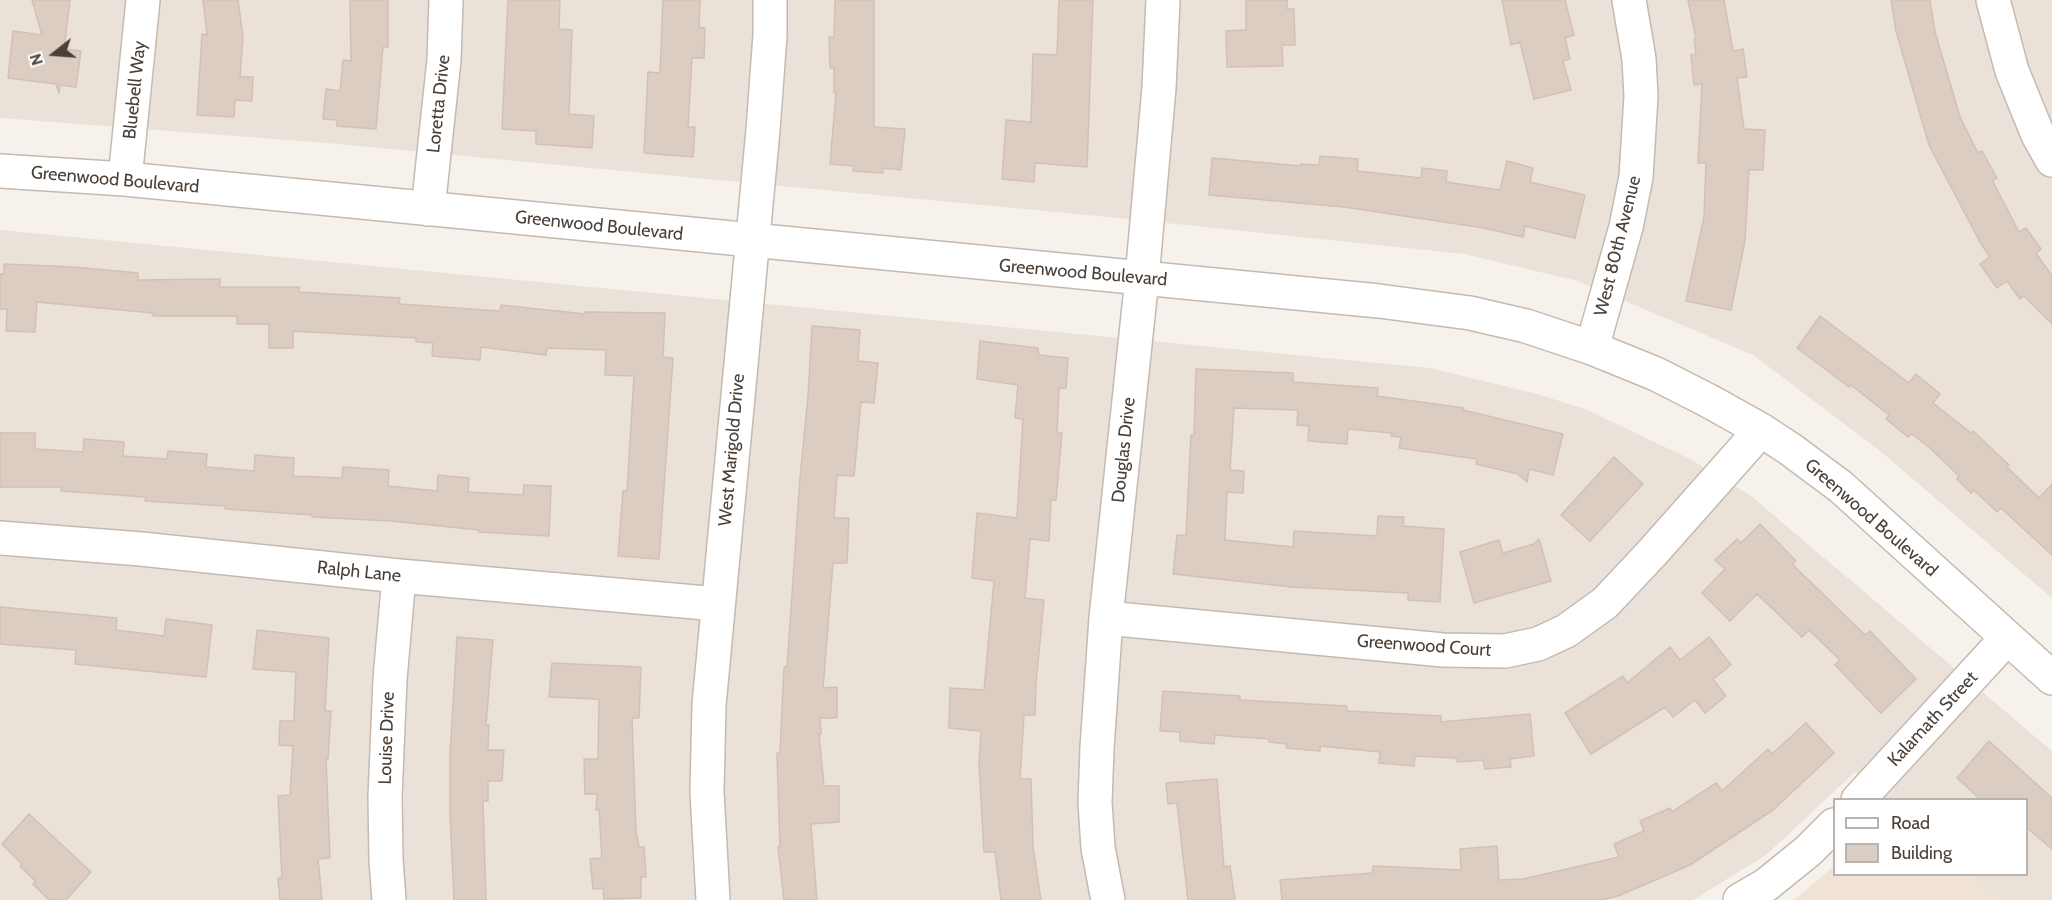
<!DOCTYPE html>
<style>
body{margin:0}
#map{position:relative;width:2052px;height:900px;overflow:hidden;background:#f6f1eb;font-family:Cabin,sans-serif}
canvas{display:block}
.legend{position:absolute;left:1833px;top:798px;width:195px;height:78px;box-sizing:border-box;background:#fff;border:2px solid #b7b3af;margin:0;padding:8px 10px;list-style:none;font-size:18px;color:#4b4038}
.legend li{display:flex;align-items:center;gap:12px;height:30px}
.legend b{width:30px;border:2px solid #b7b3af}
.north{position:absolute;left:24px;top:24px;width:60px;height:60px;-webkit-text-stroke:4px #fff;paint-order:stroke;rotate:253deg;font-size:16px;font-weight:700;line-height:24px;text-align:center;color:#4b4038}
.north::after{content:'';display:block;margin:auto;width:21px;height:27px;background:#4b4038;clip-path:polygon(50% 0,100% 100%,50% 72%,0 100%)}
</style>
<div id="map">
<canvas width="2052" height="900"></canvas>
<ul class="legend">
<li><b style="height:8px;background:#fff"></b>Road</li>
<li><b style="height:16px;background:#dccdc3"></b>Building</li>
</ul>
<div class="north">N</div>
</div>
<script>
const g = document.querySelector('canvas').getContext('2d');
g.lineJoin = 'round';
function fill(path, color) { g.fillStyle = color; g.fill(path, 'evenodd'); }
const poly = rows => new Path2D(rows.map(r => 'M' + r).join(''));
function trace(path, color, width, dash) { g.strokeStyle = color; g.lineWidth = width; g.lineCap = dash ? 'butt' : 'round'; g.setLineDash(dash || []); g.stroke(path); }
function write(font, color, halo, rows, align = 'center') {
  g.font = font + ' Cabin,sans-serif'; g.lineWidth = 4.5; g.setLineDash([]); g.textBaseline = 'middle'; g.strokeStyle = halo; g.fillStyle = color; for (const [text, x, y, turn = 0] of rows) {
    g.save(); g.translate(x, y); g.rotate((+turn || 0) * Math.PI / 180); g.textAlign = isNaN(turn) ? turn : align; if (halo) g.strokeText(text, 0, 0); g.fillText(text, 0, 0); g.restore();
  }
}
fill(poly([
 [0,0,2052,0,2052,598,1879,450,1753,355,1578,281,1464,254,1109,217,327,143,0,118],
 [0,230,1430,368,1537,394,1585,409,1690,459,1751,496,2052,751,2052,900,1998,900,1970,875,2026,874,2026,800,1887,799,1855,772,1766,855,1693,900,0,900]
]), '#eae1d9');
fill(poly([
 [1834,866,1834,874,1970,875,1998,900,1794,900]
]), '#f0e2d5');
const building = poly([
 [32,0,70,0,64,49,81,51,76,87,60,85,59,93,56,84,8,78,13,31,42,35,32,0],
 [203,0,238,0,243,37,240,77,253,77,252,101,235,100,234,117,197,115,202,34,207,35,203,0],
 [350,0,388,0,388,47,383,47,376,129,337,126,337,120,323,119,326,89,340,91,343,60,351,61,350,0],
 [508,0,560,0,559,29,572,30,569,114,594,116,592,148,536,144,536,131,502,129,508,0],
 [663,0,700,0,699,27,705,28,704,58,692,58,688,127,695,127,693,157,644,153,648,72,660,73,663,0],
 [835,0,874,0,874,127,905,129,901,170,883,168,883,173,853,171,854,166,830,164,836,93,834,93,834,68,830,68,829,37,834,37,835,0],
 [1059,0,1093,0,1087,167,1035,163,1034,182,1002,179,1006,120,1031,122,1033,54,1057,55,1059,0],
 [1246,0,1287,0,1287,9,1294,9,1295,45,1282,45,1283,66,1227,67,1226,31,1246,30,1246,0],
 [1502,0,1565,0,1574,35,1565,38,1570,59,1563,61,1571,90,1534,99,1520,42,1511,45,1502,0],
 [1688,0,1724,0,1733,51,1743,49,1747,77,1737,78,1744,129,1765,130,1763,170,1749,170,1745,241,1731,310,1686,301,1704,217,1706,163,1698,163,1702,84,1694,85,1691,55,1696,54,1694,39,1696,38,1688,0],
 [1891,0,1930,0,1935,32,1960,117,1978,153,1982,151,1997,178,1992,180,2019,232,2026,228,2041,249,2036,253,2052,276,2052,324,2024,296,2020,299,2007,281,1997,288,1980,264,1990,257,1981,244,1929,145,1896,31,1891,0],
 [1320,156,1358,159,1357,171,1421,178,1422,168,1447,171,1446,182,1500,190,1507,161,1533,168,1530,182,1585,195,1575,238,1525,226,1523,237,1484,228,1344,207,1209,195,1212,158,1301,166,1301,164,1319,165,1320,156],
 [4,264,74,267,138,273,138,280,220,279,220,287,299,287,299,292,400,298,399,304,500,311,501,305,585,314,585,312,665,313,663,357,673,358,659,559,618,556,623,491,627,491,634,376,605,375,606,350,547,348,546,355,481,347,480,360,432,356,433,343,416,342,416,338,293,331,293,348,269,348,269,324,237,324,237,316,153,316,153,313,37,302,35,332,6,331,7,309,0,309,0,274,4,274,4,264],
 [1820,316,1909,383,1916,374,1940,394,1933,403,1971,433,1973,431,2009,465,2007,467,2039,498,2052,484,2052,555,2001,508,1997,512,1974,490,1971,493,1957,479,1959,476,1930,448,1912,434,1908,437,1886,419,1889,415,1851,385,1849,387,1797,348,1820,316],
 [812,326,860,330,858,361,878,363,874,403,861,402,854,476,837,475,834,518,849,518,847,563,833,563,823,688,837,687,837,718,820,718,821,734,819,734,824,786,839,786,839,822,811,824,817,900,784,900,778,847,780,847,777,753,780,753,784,667,787,667,800,478,808,397,812,326],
 [980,341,1038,348,1039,355,1068,358,1066,388,1059,388,1057,432,1062,433,1056,500,1051,500,1049,541,1030,539,1025,598,1044,600,1036,683,1035,715,1024,715,1020,779,1031,779,1033,847,1041,900,1001,900,995,852,984,852,979,764,981,731,949,728,950,688,984,690,994,581,972,578,977,513,1017,518,1023,419,1015,418,1018,385,977,379,980,341],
 [1196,369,1293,373,1293,382,1378,388,1377,396,1464,408,1463,410,1563,434,1553,475,1529,469,1527,482,1518,474,1476,464,1477,459,1399,448,1401,437,1391,436,1392,433,1348,429,1347,444,1308,441,1309,426,1297,425,1298,410,1234,408,1230,470,1244,471,1243,493,1227,492,1225,540,1293,547,1294,531,1377,536,1378,516,1404,517,1403,526,1444,529,1440,602,1408,600,1408,593,1292,587,1173,574,1177,535,1186,536,1191,435,1194,435,1196,369],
 [0,433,35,433,35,449,83,452,84,439,124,442,123,456,167,459,168,451,207,454,206,467,254,471,255,455,294,458,293,476,342,478,343,467,389,470,388,486,437,491,438,475,469,478,468,492,523,495,524,485,551,486,549,536,479,532,479,530,391,521,312,517,312,515,225,509,225,506,145,501,146,497,61,491,61,487,0,487,0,433],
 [1614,457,1643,484,1590,541,1561,515,1614,457],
 [1760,524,1796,561,1792,564,1865,635,1870,631,1916,679,1881,713,1835,665,1840,660,1809,630,1802,637,1757,594,1730,621,1702,593,1725,569,1715,560,1737,539,1741,543,1760,524],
 [1539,539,1551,581,1474,603,1460,552,1499,540,1503,553,1534,544,1539,539],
 [0,607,117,618,116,630,164,636,166,619,212,625,206,677,75,664,76,650,0,644,0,607],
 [257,630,329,638,325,711,331,711,328,759,326,759,330,858,318,859,322,900,280,900,278,878,282,878,278,796,290,795,293,746,279,745,280,721,294,721,296,672,253,669,257,630],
 [457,637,493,640,486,725,489,725,488,750,504,750,502,781,488,781,488,801,483,801,486,900,454,900,450,812,450,755,457,637],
 [1709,637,1731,665,1713,679,1726,696,1705,713,1695,700,1673,717,1665,707,1591,754,1565,713,1623,676,1627,683,1670,647,1680,660,1709,637],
 [552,663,641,667,639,718,632,718,636,832,639,847,644,847,646,877,641,877,641,898,604,899,603,888,593,889,590,859,602,858,599,810,596,810,597,794,585,794,584,759,598,759,599,699,549,697,552,663],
 [1163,691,1240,696,1240,700,1347,706,1347,711,1441,716,1441,722,1530,714,1534,756,1510,759,1511,767,1485,769,1483,760,1457,762,1456,758,1415,756,1414,766,1379,763,1380,752,1320,746,1320,751,1286,748,1287,744,1269,742,1269,739,1215,735,1214,744,1180,741,1180,732,1160,731,1163,691],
 [1806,723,1834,753,1773,810,1690,865,1618,896,1601,900,1282,900,1280,880,1372,873,1373,866,1461,870,1460,849,1497,846,1499,880,1523,879,1619,857,1614,844,1644,831,1640,821,1670,808,1672,812,1716,783,1722,791,1768,749,1772,754,1806,723],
 [1989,741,2052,798,2052,849,2026,827,2026,800,1981,800,1957,778,1989,741],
 [1217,779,1224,867,1230,866,1235,900,1188,900,1177,803,1168,804,1166,783,1217,779],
 [29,814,91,872,66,900,49,900,33,884,36,882,20,866,22,864,2,844,29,814]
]);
fill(building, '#dccdc3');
trace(building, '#d4c0b3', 1.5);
const minor = poly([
 [1993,0,2012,71,2038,135,2052,160],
 [0,171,125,179,1379,301,1470,313,1526,326,1592,348,1656,374,1709,401,1761,430,1790,449,1841,487,2052,678],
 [125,179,143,0],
 [428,209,444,60,446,0],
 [1592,348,1626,227,1636,177,1641,96,1639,59,1629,0],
 [0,538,141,549,399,576,718,604],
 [1106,618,1443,650,1505,651,1538,644,1566,631,1605,603,1652,553,1761,430],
 [1858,800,2007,638],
 [389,900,386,860,385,797,390,679,399,576],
 [713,900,707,792,709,705,763,130,770,35,770,0],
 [1108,900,1098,848,1095,802,1097,748,1106,618,1142,278,1159,88,1163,0],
 [1740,900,1766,885,1808,851,1834,825]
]);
trace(minor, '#c5b9b0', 36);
trace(minor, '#fff', 33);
write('18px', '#4b4038', '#fff', [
 ["Bluebell Way",135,90,-84],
 ["Loretta Drive",439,104,-84],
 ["Greenwood Boulevard",115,180,5],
 ["Greenwood Boulevard",599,226,6],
 ["West 80th Avenue",1618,246,-76],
 ["Greenwood Boulevard",1083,273,5],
 ["West Marigold Drive",732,450,-85],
 ["Douglas Drive",1124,450,-84],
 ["Greenwood Boulevard",1871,518,41],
 ["Ralph Lane",359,572,6],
 ["Greenwood Court",1424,646,4],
 ["Kalamath Street",1933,719,-47],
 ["Louise Drive",387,738,-88]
]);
</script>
